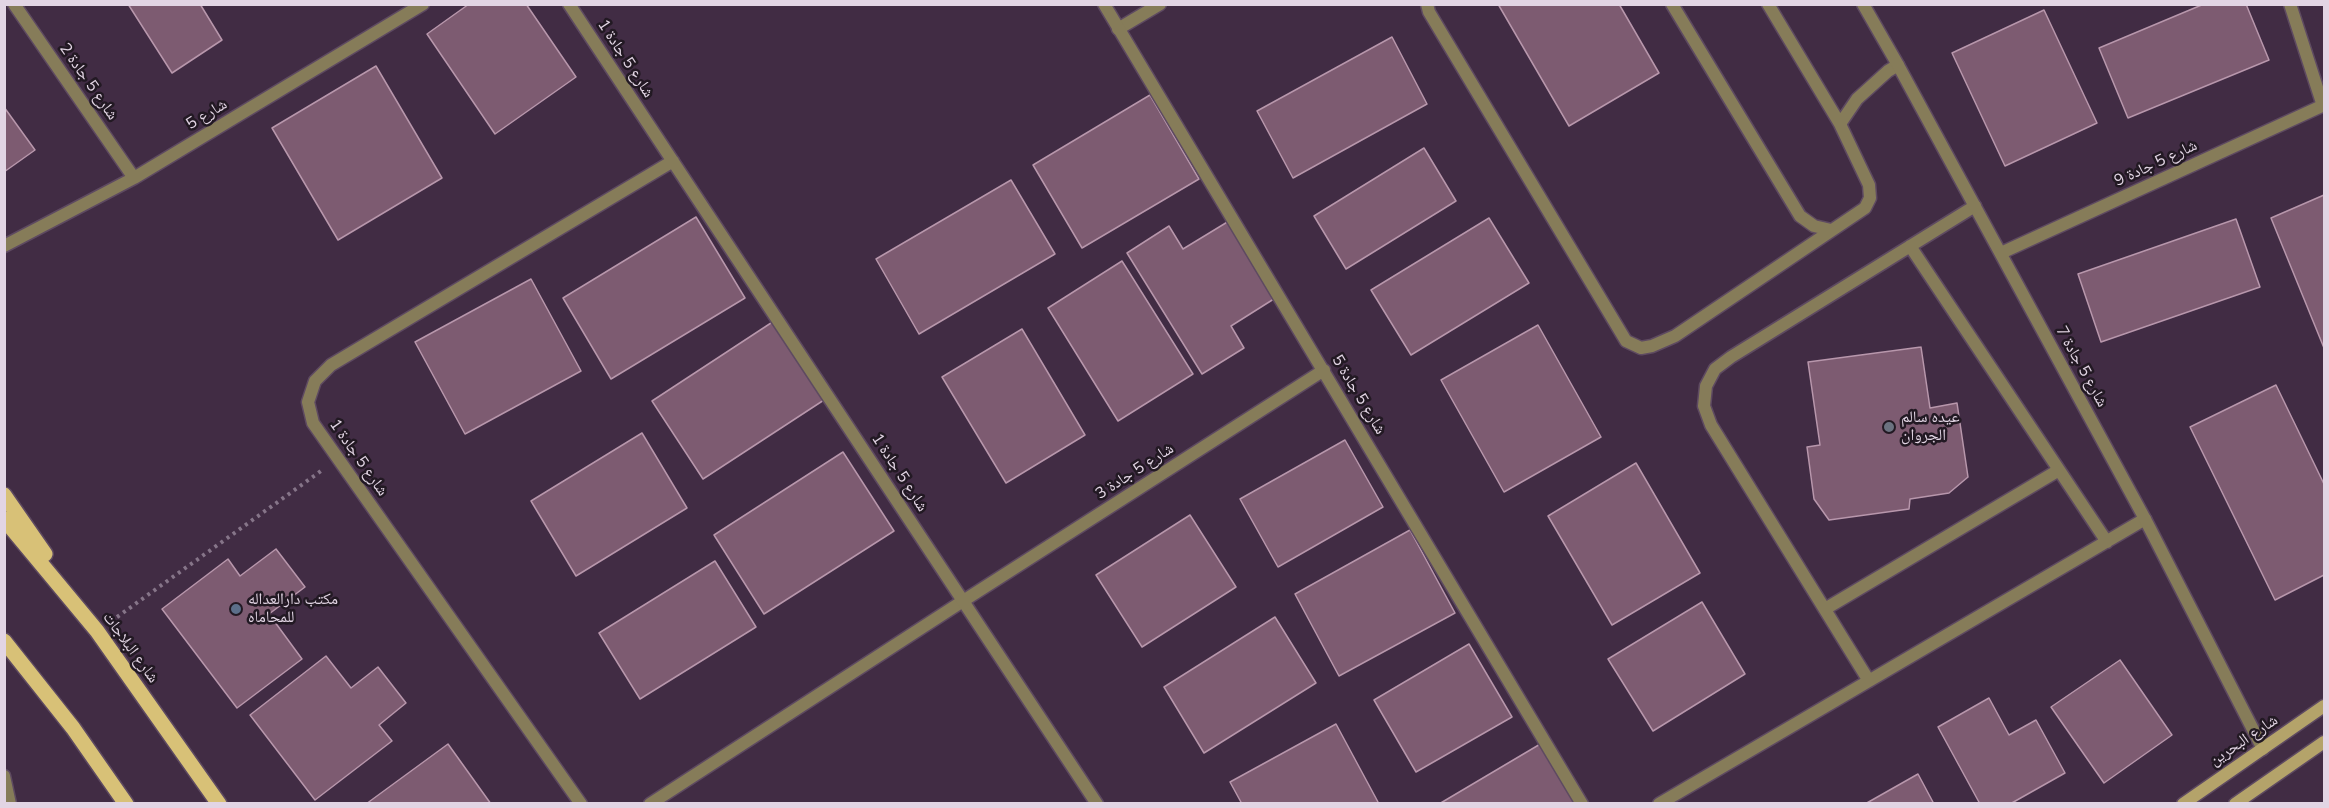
<!DOCTYPE html>
<meta charset="utf-8">
<style>
body{margin:0}
#map{position:relative;width:2329px;height:808px;overflow:hidden;background:#412c44;font-family:"Nunito Sans",sans-serif}
canvas{display:block}
.frame{position:absolute;inset:0;border:6px solid #e2d5e4;pointer-events:none}
</style>
<div id="map">
<canvas width="2329" height="808"></canvas>
<div class="frame"></div>
</div>
<script>
const g = document.querySelector('canvas').getContext('2d');
g.lineJoin = 'round';
function fill(path, color) { g.fillStyle = color; g.fill(path, 'evenodd'); }
const poly = rows => new Path2D(rows.map(r => 'M' + r).join(''));
function trace(path, color, width, dash) { g.strokeStyle = color; g.lineWidth = width; g.lineCap = dash ? 'butt' : 'round'; g.setLineDash(dash || []); g.stroke(path); }
function write(font, color, halo, rows, align = 'center') {
  g.font = font + ' "Nunito Sans","Noto Naskh Arabic",sans-serif'; g.lineWidth = 5; g.setLineDash([]); g.textBaseline = 'middle'; g.strokeStyle = halo; g.fillStyle = color; for (const [text, x, y, turn = 0] of rows) {
    g.save(); g.translate(x, y); g.rotate((+turn || 0) * Math.PI / 180); g.textAlign = isNaN(turn) ? turn : align; if (halo) g.strokeText(text, 0, 0); g.fillText(text, 0, 0); g.restore();
  }
}
const building = poly([
 [128,4,200,4,222,40,172,73,128,4],
 [469,4,526,4,576,77,495,134,427,34,469,4],
 [1498,4,1619,4,1659,73,1569,126,1498,4],
 [2204,4,2246,4,2269,60,2128,118,2099,48,2204,4],
 [2044,10,2097,123,2005,166,1952,53,2044,10],
 [1392,37,1427,104,1293,178,1257,111,1392,37],
 [376,66,442,178,338,240,272,128,376,66],
 [1150,95,1199,179,1082,248,1033,165,1150,95],
 [4,107,35,150,4,172,4,107],
 [1424,148,1456,201,1346,269,1314,216,1424,148],
 [1011,180,1055,254,919,334,876,259,1011,180],
 [2324,195,2324,348,2271,218,2324,195],
 [696,217,745,298,611,379,563,298,696,217],
 [1489,218,1529,283,1411,355,1371,290,1489,218],
 [2236,219,2260,287,2101,342,2078,274,2236,219],
 [1229,221,1277,297,1231,326,1244,348,1202,374,1127,253,1169,226,1183,249,1229,221],
 [1122,261,1193,374,1118,421,1048,308,1122,261],
 [531,279,581,371,465,434,415,342,531,279],
 [774,321,824,400,703,479,652,401,774,321],
 [1538,325,1601,437,1504,492,1441,380,1538,325],
 [1022,329,1085,435,1006,483,942,377,1022,329],
 [1921,347,1930,408,1957,403,1968,477,1949,493,1910,499,1909,509,1829,520,1814,499,1807,447,1820,445,1808,362,1921,347],
 [2276,385,2324,484,2324,575,2275,600,2190,427,2276,385],
 [642,433,687,508,576,576,531,501,642,433],
 [1345,440,1383,507,1278,567,1240,499,1345,440],
 [843,452,894,531,764,614,714,535,843,452],
 [1636,463,1700,573,1612,625,1548,516,1636,463],
 [1190,515,1236,587,1142,647,1096,575,1190,515],
 [1410,530,1455,613,1339,676,1295,594,1410,530],
 [276,549,305,587,269,614,302,659,237,708,162,609,228,559,240,576,276,549],
 [715,561,756,627,640,699,599,633,715,561],
 [1702,602,1745,674,1653,731,1608,659,1702,602],
 [1275,617,1316,683,1204,753,1164,687,1275,617],
 [1469,644,1512,717,1416,772,1374,700,1469,644],
 [326,656,351,688,378,667,406,703,379,725,392,741,315,800,250,715,326,656],
 [2120,660,2172,735,2104,783,2051,707,2120,660],
 [1989,698,2009,735,2036,720,2065,773,2010,804,1980,804,1938,727,1989,698],
 [1336,724,1378,802,1375,804,1242,804,1230,782,1336,724],
 [1542,743,1577,804,1439,804,1542,743],
 [448,744,491,804,366,804,448,744],
 [1918,774,1934,804,1865,804,1918,774]
]);
fill(building, '#7d5b71');
trace(building, '#b897ac', 1.5);
const lane = poly([
 [1427,4,1429,12,1626,341,1641,348,1652,346,1675,336,1865,208,1870,198,1869,185,1840,124,1768,4],
 [1672,4,1800,216,1814,226,1831,230],
 [1118,29,1160,4],
 [1840,124,1857,99,1888,71,1898,65],
 [1910,246,2107,542],
 [1825,609,2059,470],
 [1869,681,1711,425,1704,406,1706,386,1715,369,1731,357,1975,206],
 [4,776,10,804],
 [650,804,963,601],
 [1659,804,2145,519]
]);
const street = poly([
 [14,4,134,178],
 [569,4,1097,804],
 [1104,4,1582,804],
 [1863,4,1898,65,2145,519,2263,749],
 [2290,4,2323,106],
 [4,246,134,178,423,4],
 [2001,253,2324,105],
 [963,601,1324,370],
 [581,804,313,423,308,402,315,381,331,365,673,161]
]);
const secondary = poly([
 [2183,804,2324,706],
 [2235,804,2324,742]
]);
const primary = poly([
 [4,495,45,554],
 [4,519,97,631,219,804],
 [4,641,73,728,126,804]
]);
trace(lane, '#5e4a61', 15);
trace(street, '#5e4a61', 15);
trace(secondary, '#5e4a61', 15);
trace(primary, '#5e4a61', 18);
trace(poly([
 [117,617,321,471]
]), '#867589', 4, [3, 4.5]);
trace(lane, '#867c59', 12);
trace(street, '#867c59', 12);
trace(secondary, '#b4a36a', 12);
trace(primary, '#d8c177', 15);
for (const [x, y, r, color] of [
 [1889,427,6,"#6b7280"],
 [236,609,6,"#5c6f8a"]
]) { const dot = new Path2D(); dot.arc(x, y, r, 0, 2 * Math.PI); g.fillStyle = color; g.fill(dot); trace(dot, '#221923', 2); }
write('16px', '#e2d5e4', '#221923', [
 ["شارع 5 جادة 1",625,59,57],
 ["شارع 5 جادة 2",88,82,55],
 ["شارع 5",207,115,-31],
 ["شارع 5 جادة 9",2156,164,-25],
 ["شارع 5 جادة 7",2081,367,61],
 ["شارع 5 جادة 5",1358,395,59],
 ["شارع 5 جادة 1",358,458,55],
 ["شارع 5 جادة 3",1135,472,-33],
 ["شارع 5 جادة 1",899,473,57],
 ["شارع البلاجات",130,648,54],
 ["شارع البحرين",2244,741,-34]
]);
write('16px', '#e2d5e4', '#221923', [
 ["عيده سالم",1901,418],
 ["الجروان",1901,436],
 ["مكتب دارالعداله",248,600],
 ["للمحاماه",248,618]
], 'left');
</script>
